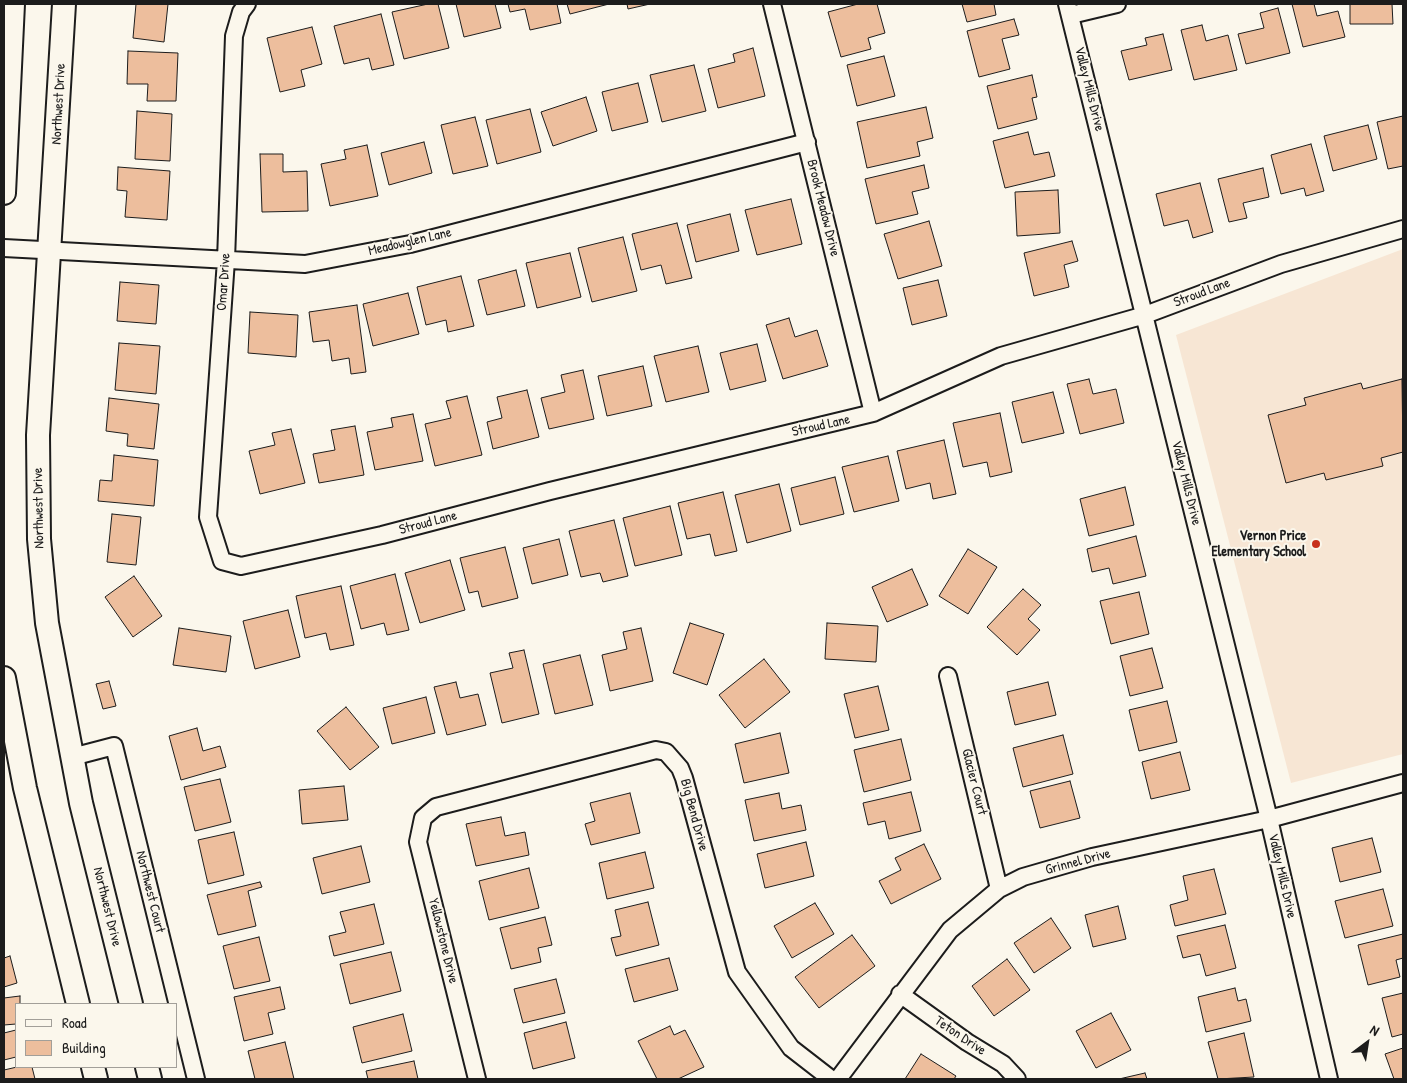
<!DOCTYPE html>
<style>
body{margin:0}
#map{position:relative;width:1407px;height:1083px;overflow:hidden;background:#fbf7ec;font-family:"Patrick Hand",sans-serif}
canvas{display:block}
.frame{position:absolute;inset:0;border:5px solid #1c1c1c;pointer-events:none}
.legend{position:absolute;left:15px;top:1003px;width:162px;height:65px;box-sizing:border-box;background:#fbf7ec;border:1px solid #a29f99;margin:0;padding:6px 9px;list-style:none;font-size:15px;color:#1c1c1c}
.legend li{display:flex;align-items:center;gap:10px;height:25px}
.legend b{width:25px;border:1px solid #a29f99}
.north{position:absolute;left:1342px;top:1018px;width:50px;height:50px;-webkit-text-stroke:4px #fbf7ec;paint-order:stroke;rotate:31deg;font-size:14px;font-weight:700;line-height:20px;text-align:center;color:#1c1c1c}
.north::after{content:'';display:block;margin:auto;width:18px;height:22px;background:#1c1c1c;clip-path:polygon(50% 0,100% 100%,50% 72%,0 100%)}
</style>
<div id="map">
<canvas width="1407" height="1083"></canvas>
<div class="frame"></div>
<ul class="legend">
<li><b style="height:6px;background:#fbf7ec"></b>Road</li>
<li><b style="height:14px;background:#edbe9d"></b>Building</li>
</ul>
<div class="north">N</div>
</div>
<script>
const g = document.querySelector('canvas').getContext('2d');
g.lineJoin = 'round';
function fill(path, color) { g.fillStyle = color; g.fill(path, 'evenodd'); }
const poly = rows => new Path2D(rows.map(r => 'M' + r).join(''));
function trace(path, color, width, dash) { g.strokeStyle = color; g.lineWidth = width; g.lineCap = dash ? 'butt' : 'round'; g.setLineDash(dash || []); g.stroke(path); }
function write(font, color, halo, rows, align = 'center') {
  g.font = font + ' "Patrick Hand",sans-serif'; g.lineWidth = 4; g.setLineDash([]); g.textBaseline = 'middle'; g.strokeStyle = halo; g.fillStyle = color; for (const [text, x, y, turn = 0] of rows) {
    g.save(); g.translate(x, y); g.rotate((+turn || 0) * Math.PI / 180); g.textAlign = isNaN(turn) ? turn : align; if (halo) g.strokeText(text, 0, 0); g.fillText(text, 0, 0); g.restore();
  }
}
fill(poly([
 [1403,249,1403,754,1291,783,1176,335]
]), '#f7e6d4');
const building = poly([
 [136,4,168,4,164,42,133,38,136,4],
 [428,4,438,4,449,48,404,59,392,12,428,4],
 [456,4,495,4,501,28,464,37,456,4],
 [508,4,557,4,561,23,530,30,525,9,510,12,508,4],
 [567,4,609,4,570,14,567,4],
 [627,4,650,4,628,9,627,4],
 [858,4,877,4,885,33,868,38,871,49,841,57,828,12,858,4],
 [962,4,994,4,996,15,967,22,962,4],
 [1292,4,1314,4,1317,16,1338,11,1345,37,1303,47,1292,4],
 [1350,4,1392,4,1393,24,1350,24,1350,4],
 [1278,8,1290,53,1246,64,1238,34,1264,28,1260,13,1278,8],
 [381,14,394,65,372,70,369,58,344,64,334,26,381,14],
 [1014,19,1019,35,1002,39,1010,69,979,77,967,31,1014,19],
 [1202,25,1206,41,1228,35,1237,70,1194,80,1181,30,1202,25],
 [312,27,322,64,301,70,305,86,280,92,267,38,312,27],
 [1163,34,1172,70,1129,80,1121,51,1147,45,1145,38,1163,34],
 [753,48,765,96,718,108,708,69,735,62,733,54,753,48],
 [128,51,178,53,176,101,147,101,148,84,127,84,128,51],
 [884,56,895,96,857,106,847,65,884,56],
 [694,65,706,111,662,122,650,75,694,65],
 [1032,75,1037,97,1032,98,1037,119,998,129,987,86,1032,75],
 [638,83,648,122,612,131,602,92,638,83],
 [586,97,597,131,553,146,541,112,586,97],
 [926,107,933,138,917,142,920,156,867,168,857,122,926,107],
 [530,109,541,152,497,164,486,120,530,109],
 [137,111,172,114,170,161,135,159,137,111],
 [1403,116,1403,166,1388,169,1377,122,1403,116],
 [475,117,488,166,453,174,441,125,475,117],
 [1368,125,1377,159,1333,171,1324,136,1368,125],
 [1028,132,1034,155,1049,152,1055,176,1005,188,993,141,1028,132],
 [424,142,432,173,389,185,381,153,424,142],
 [1311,144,1324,191,1306,196,1304,188,1281,194,1271,155,1311,144],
 [367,145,378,196,330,206,321,164,346,159,344,150,367,145],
 [260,154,283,154,283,172,307,171,308,211,262,212,260,154],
 [924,165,929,188,912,192,918,214,876,224,865,179,924,165],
 [118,167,170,171,167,220,125,217,127,191,117,190,118,167],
 [1263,168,1269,197,1243,203,1247,218,1229,222,1218,179,1263,168],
 [1200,183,1213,232,1193,238,1188,220,1164,226,1156,194,1200,183],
 [1058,190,1060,233,1017,236,1015,192,1058,190],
 [791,199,802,244,757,255,745,210,791,199],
 [730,214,739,251,696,262,687,225,730,214],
 [929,221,942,266,898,279,884,234,929,221],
 [677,223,692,278,666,284,661,265,641,270,632,234,677,223],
 [623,237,637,291,592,302,578,248,623,237],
 [1072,241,1078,261,1064,265,1069,287,1034,296,1024,253,1072,241],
 [570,253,581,297,537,308,526,263,570,253],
 [516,270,525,306,487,315,478,280,516,270],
 [461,276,474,326,448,332,446,320,426,325,417,287,461,276],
 [938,280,947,316,912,325,903,288,938,280],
 [120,282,159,285,156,324,117,321,120,282],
 [408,293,419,334,373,346,363,304,408,293],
 [357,305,366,372,351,374,349,358,332,361,329,340,313,342,309,312,357,305],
 [250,312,298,315,296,357,248,353,250,312],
 [789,318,795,337,817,330,828,366,783,379,766,325,789,318],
 [119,343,160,346,156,394,115,390,119,343],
 [757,344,766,381,730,390,720,353,757,344],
 [698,346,709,392,666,402,654,356,698,346],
 [643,366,652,406,607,416,598,376,643,366],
 [583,370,594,419,549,429,541,398,565,392,561,375,583,370],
 [1089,379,1093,394,1116,389,1124,423,1080,434,1067,384,1089,379],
 [1402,379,1403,452,1381,458,1383,466,1326,480,1324,473,1286,483,1268,415,1306,405,1304,398,1361,383,1363,389,1402,379],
 [527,390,539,437,493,449,487,422,502,418,497,397,527,390],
 [1053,392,1064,433,1022,443,1012,402,1053,392],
 [467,396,482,455,435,466,425,424,451,418,446,401,467,396],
 [109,398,159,404,154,449,127,446,128,434,106,431,109,398],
 [1000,413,1012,472,990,477,987,462,963,467,953,423,1000,413],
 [413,414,423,461,375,470,367,432,393,427,391,418,413,414],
 [355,426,364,475,319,483,313,454,335,450,331,430,355,426],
 [291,429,305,483,260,494,249,451,275,445,272,433,291,429],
 [944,440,956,494,933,499,930,483,906,489,897,451,944,440],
 [114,455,158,460,154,506,98,501,100,480,112,481,114,455],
 [888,456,899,501,854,512,842,467,888,456],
 [835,477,844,514,800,525,791,488,835,477],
 [779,484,791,531,747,543,735,495,779,484],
 [1125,487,1134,525,1089,536,1080,499,1125,487],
 [723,492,737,551,715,556,710,534,687,539,678,503,723,492],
 [670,506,682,555,635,566,623,518,670,506],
 [112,514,141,517,136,565,107,562,112,514],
 [614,520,628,576,603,582,600,573,581,577,569,531,614,520],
 [1136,536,1146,576,1113,584,1109,568,1092,572,1087,549,1136,536],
 [559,539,568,575,532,584,523,548,559,539],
 [505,547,518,598,482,607,478,591,469,593,460,558,505,547],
 [968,549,997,567,968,614,939,596,968,549],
 [450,560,465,610,420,623,405,573,450,560],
 [912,569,928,605,887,622,872,587,912,569],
 [395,574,409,630,387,635,384,623,361,629,350,586,395,574],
 [134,576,162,616,133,637,105,597,134,576],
 [341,586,354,645,330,650,326,633,305,638,296,596,341,586],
 [1023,589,1041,605,1028,619,1040,630,1017,655,987,627,1023,589],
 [1139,592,1149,634,1111,644,1100,601,1139,592],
 [288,610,300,657,255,669,243,621,288,610],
 [690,623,724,634,707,685,673,673,690,623],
 [827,623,878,626,876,662,825,659,827,623],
 [179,628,231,636,226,672,173,665,179,628],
 [641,628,653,681,610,691,602,655,627,649,623,632,641,628],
 [1152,648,1163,688,1130,696,1120,656,1152,648],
 [524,650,539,714,502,723,490,673,513,668,509,653,524,650],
 [580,655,593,705,555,714,543,664,580,655],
 [764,659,790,692,745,728,719,695,764,659],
 [109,681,116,706,103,709,96,684,109,681],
 [456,682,460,698,478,694,486,725,447,735,434,687,456,682],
 [1048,682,1056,715,1015,725,1007,692,1048,682],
 [878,686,889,730,855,738,844,694,878,686],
 [426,697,435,733,392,744,383,708,426,697],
 [1167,701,1177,742,1139,751,1129,710,1167,701],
 [346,707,379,747,350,770,317,731,346,707],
 [197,728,203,751,220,746,226,767,181,780,169,736,197,728],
 [780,733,789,773,744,783,735,744,780,733],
 [1063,735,1073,774,1023,787,1013,748,1063,735],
 [901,739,911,780,864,792,854,750,901,739],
 [1180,752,1190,790,1151,799,1142,762,1180,752],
 [220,779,231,822,195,831,184,787,220,779],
 [1070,781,1080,818,1040,828,1030,791,1070,781],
 [344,786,348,820,302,824,299,790,344,786],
 [911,792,921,831,889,839,885,821,868,825,863,803,911,792],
 [630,793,640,833,591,845,585,824,595,821,590,803,630,793],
 [779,793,782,809,801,805,806,830,754,841,745,800,779,793],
 [501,817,505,836,525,832,529,855,476,866,466,824,501,817],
 [234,832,244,875,208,884,198,840,234,832],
 [1372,838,1381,872,1340,882,1332,848,1372,838],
 [806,842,814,876,765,888,757,854,806,842],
 [924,844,941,879,891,904,879,881,901,870,895,858,924,844],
 [361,846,370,882,322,894,313,858,361,846],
 [645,852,654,888,607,899,599,863,645,852],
 [529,868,539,908,489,920,479,881,529,868],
 [1214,869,1226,914,1175,926,1170,905,1188,900,1183,876,1214,869],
 [260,882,262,887,248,891,256,926,218,935,207,895,260,882],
 [1383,889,1393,926,1345,938,1335,901,1383,889],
 [648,902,659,945,616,956,611,938,621,936,615,910,648,902],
 [815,903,834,934,792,958,774,926,815,903],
 [374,904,384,944,334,956,329,936,346,932,340,912,374,904],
 [1118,906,1126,939,1093,947,1085,915,1118,906],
 [545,917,552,945,538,948,541,962,511,969,500,928,545,917],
 [1051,918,1071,948,1034,973,1014,943,1051,918],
 [1225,925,1236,968,1206,976,1200,954,1183,958,1177,936,1225,925],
 [1403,934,1403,958,1396,960,1400,977,1368,985,1358,945,1403,934],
 [852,935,875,966,819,1008,795,977,852,935],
 [259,937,270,981,234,989,223,946,259,937],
 [391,952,401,991,350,1004,340,964,391,952],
 [10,956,17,983,4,987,4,958,10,956],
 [669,958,678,990,634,1002,625,969,669,958],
 [1007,959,1030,990,994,1016,972,986,1007,959],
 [556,979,565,1013,523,1023,514,989,556,979],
 [280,987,285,1009,268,1013,273,1034,244,1041,234,997,280,987],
 [1235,988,1238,1001,1246,999,1251,1021,1206,1032,1198,997,1235,988],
 [1403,993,1403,1034,1392,1037,1382,998,1403,993],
 [20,996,20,1004,16,1004,16,1024,4,1025,4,998,20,996],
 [1111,1013,1131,1050,1096,1068,1076,1031,1111,1013],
 [403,1014,412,1051,362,1063,353,1027,403,1014],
 [566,1022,575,1058,533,1069,524,1033,566,1022],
 [670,1026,674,1035,685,1030,704,1067,678,1079,657,1079,638,1041,670,1026],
 [16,1030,16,1057,4,1060,4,1033,16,1030],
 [1244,1033,1254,1077,1218,1079,1208,1042,1244,1033],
 [285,1042,294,1079,255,1079,248,1051,285,1042],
 [1403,1048,1403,1079,1394,1079,1385,1054,1403,1048],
 [921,1054,956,1076,954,1079,905,1079,921,1054],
 [414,1061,418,1079,368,1079,366,1071,414,1061],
 [17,1067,32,1067,35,1079,4,1079,4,1070,17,1067],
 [1145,1073,1147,1079,1119,1079,1145,1073]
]);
fill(building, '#edbe9d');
trace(building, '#1c1c1c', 1);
const minor = poly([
 [247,4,241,12,234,36,226,260,208,517,222,561,241,566,382,535,550,491,873,413,1001,356,1145,315,1281,264,1403,229],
 [772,4,873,413],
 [1067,4,1269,819,1329,1079],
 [1071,15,1117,4],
 [4,248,305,264,410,244,807,142],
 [948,676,999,889],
 [72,757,114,746,196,1079],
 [900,994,967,1042,1003,1064,1017,1079],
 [477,1079,418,842,423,818,436,807,656,750,666,752,680,768,684,778,737,972,791,1048,831,1079],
 [838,1079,950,930,999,889,1023,877,1092,857,1269,819,1403,783]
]);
const secondary = poly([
 [64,4,38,435,39,539,47,623,81,803,131,1004],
 [4,193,13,4],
 [4,678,25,788,78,1004],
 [93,1067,96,1079],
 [147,1067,150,1079]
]);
trace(minor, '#1c1c1c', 20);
trace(secondary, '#1c1c1c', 26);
trace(minor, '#fbf7ec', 16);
trace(secondary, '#fbf7ec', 22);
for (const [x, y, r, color] of [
 [1316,544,5,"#c8321e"]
]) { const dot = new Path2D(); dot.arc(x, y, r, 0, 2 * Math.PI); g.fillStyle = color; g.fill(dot); trace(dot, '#fbf7ec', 2); }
write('14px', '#1c1c1c', '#fbf7ec', [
 ["Valley Mills Drive",1089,89,76],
 ["Northwest Drive",59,104,-87],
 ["Brook Meadow Drive",823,208,76],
 ["Meadowglen Lane",410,242,-13],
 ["Omar Drive",224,282,-86],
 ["Stroud Lane",1202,293,-21],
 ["Stroud Lane",821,426,-13],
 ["Valley Mills Drive",1186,483,76],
 ["Northwest Drive",39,508,-91],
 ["Stroud Lane",428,523,-15],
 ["Glacier Court",974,782,76],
 ["Big Bend Drive",694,815,75],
 ["Grinnel Drive",1078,862,-15],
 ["Valley Mills Drive",1282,876,77],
 ["Northwest Court",150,892,76],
 ["Northwest Drive",107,907,76],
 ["Yellowstone Drive",443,941,76],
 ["Teton Drive",960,1036,34]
]);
write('bold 14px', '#1c1c1c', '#fbf7ec', [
 ["Vernon Price",1306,536],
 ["Elementary School",1306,552]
], 'right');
</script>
